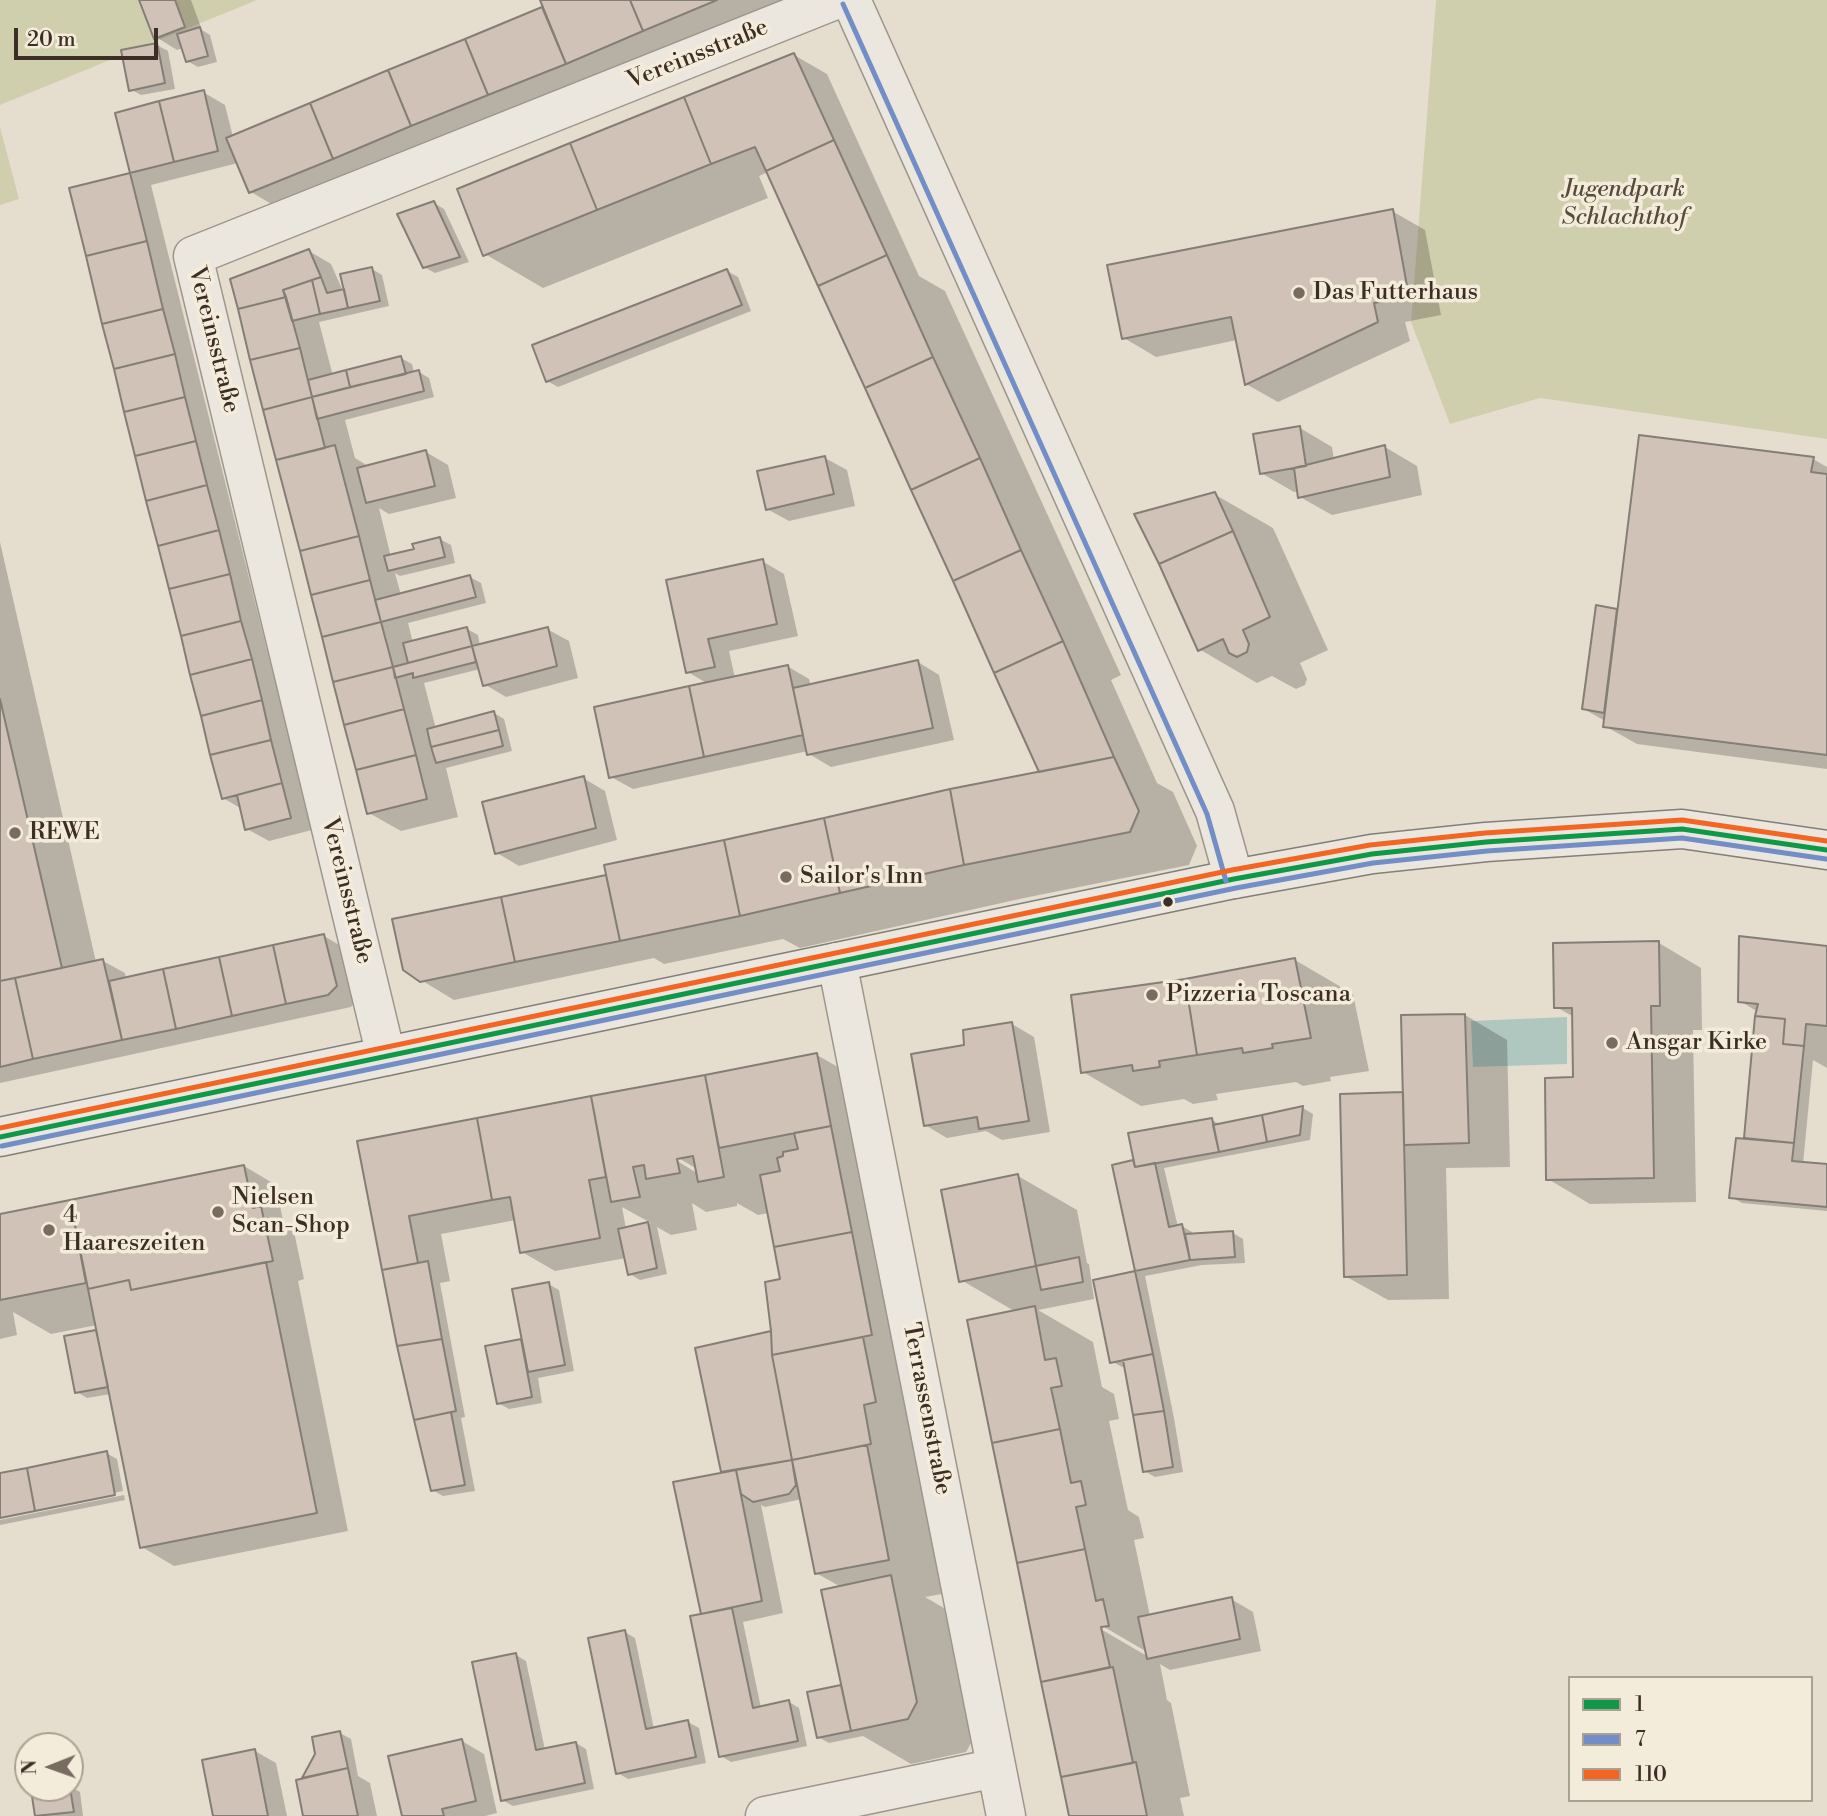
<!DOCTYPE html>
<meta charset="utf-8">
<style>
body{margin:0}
#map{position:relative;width:1827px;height:1816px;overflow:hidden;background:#e5decf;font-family:"Libre Bodoni",serif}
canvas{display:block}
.legend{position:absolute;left:1568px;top:1676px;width:245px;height:126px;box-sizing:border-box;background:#f4ecda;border:2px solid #aba092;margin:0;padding:9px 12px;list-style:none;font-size:21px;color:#3d2e25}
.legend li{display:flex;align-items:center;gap:14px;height:35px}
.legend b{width:35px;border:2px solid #aba092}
.north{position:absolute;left:14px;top:1732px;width:70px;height:70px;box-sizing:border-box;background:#f4ecda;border:2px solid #aba092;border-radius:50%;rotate:269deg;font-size:19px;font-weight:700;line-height:28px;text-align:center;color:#3d2e25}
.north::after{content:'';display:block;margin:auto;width:24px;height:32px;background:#786c60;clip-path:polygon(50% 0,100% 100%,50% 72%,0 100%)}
.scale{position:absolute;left:14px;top:28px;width:144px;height:32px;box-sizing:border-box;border:4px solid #3d2e25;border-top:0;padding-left:9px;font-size:21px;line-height:24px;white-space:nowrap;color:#3d2e25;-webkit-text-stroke:5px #f4ecda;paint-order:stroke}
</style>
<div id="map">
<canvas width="1827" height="1816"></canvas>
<ul class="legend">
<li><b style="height:9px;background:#0e9847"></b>1</li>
<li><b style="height:9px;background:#738ec6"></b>7</li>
<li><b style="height:9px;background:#f26522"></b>110</li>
</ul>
<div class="north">N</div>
<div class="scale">20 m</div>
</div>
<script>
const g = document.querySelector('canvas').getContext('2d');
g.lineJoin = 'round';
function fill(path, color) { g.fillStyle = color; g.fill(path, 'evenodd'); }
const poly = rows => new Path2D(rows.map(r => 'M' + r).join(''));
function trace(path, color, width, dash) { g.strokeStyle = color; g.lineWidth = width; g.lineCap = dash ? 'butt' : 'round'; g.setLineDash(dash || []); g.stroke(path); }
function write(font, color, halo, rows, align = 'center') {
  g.font = font + ' "Libre Bodoni",serif'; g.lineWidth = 7; g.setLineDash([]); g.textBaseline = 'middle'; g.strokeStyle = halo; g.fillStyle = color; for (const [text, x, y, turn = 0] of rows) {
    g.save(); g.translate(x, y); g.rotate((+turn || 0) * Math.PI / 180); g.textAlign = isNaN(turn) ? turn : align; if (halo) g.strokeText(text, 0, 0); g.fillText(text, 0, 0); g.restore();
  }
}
fill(poly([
 [0,0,257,0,0,105],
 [1436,0,1827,0,1827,439,1540,398,1450,424,1411,322],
 [0,127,19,199,0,205]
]), '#d0cfad');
fill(poly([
 [1567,1017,1567,1064,1473,1067,1471,1021]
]), '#b0c7c0');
fill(poly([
 [141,0,191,0,202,30,210,35,217,62,198,67,187,61,183,48,177,50,156,37],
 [542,0,787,0,309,226,251,192,238,163,151,185,312,830,269,841,247,829,242,809,223,798,71,190,132,174,117,114,203,92,225,105,233,137,542,9,546,11],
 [157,45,168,51,175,89,141,95,130,89],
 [794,55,827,74,919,276,945,291,1121,675,1111,680,1157,783,1173,792,1197,846,1189,865,1024,898,800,948,783,939,664,964,654,958,454,1000,421,980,606,877,609,879,1042,773,768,172,759,176,768,198,543,288,485,254],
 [434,203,444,209,469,262,435,273,424,267],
 [1392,211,1425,230,1441,315,1405,322,1410,341,1278,402,1246,384,1237,340,1156,357,1124,338],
 [309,251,331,264,343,291,372,269,382,275,389,306,319,322,333,376,401,358,412,364,414,373,419,372,429,378,434,397,345,420,355,458,368,466,426,452,448,465,456,498,389,514,379,508,391,557,416,551,440,539,451,545,455,563,400,576,395,573,401,595,470,577,481,583,486,603,408,623,413,643,467,629,478,635,480,646,547,629,569,641,578,678,506,697,484,684,480,669,424,683,436,729,494,713,504,719,512,751,446,768,458,817,401,831,369,813,232,280],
 [727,271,738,277,751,311,558,387,547,381],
 [1300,428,1332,447,1334,460,1385,447,1417,466,1422,495,1332,515,1300,497,1299,491,1294,492,1261,473],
 [825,458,847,470,855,506,789,521,767,509],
 [1813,459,1827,467,1827,769,1637,744,1605,726,1605,721,1584,709,1597,607,1619,611],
 [1214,494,1273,528,1328,650,1300,663,1307,679,1305,685,1296,689,1272,676,1257,683,1199,649],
 [0,542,96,962,103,961,125,973,126,979,324,936,346,949,358,999,351,1007,0,1083],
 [762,561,784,574,798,636,729,651,735,678,787,666,809,679,811,686,918,662,939,675,954,740,831,767,809,754,808,751,633,789,611,777,708,684,688,672,668,582],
 [583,778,605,791,617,840,519,866,497,853],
 [1659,943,1701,968,1702,1030,1693,1030,1696,1202,1590,1204,1548,1179,1575,1079,1574,1017,1556,1007],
 [1827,948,1827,1068,1813,1060,1803,1164,1827,1166,1827,1211,1742,1203,1731,1197,1745,1140,1758,1012,1740,1001],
 [1295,960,1353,994,1369,1071,1330,1077,1331,1081,1303,1086,1296,1082,1216,1094,1218,1100,1193,1104,1184,1099,1141,1106,1083,1072,1185,980],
 [1465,1015,1507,1040,1510,1167,1446,1168,1449,1299,1388,1300,1345,1276,1405,1094],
 [1012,1024,1034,1037,1050,1132,1002,1140,986,1131,947,1138,925,1125,966,1047],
 [817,1055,876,1089,947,1593,925,1597,949,1611,975,1736,966,1752,911,1764,863,1736,829,1743,818,1737,809,1694,843,1686,841,1587,816,1573,802,1499,765,1507,761,1505,783,1613,743,1622,761,1708,789,1702,799,1708,807,1746,731,1762,721,1756,703,1616,723,1474,697,1349,773,1332,782,1280,769,1213,758,1215,737,1203,737,1206,706,1212,692,1203,697,1230,671,1235,657,1227,667,1274,640,1280,630,1274,626,1258,555,1271,522,1252,516,1220,441,1234,450,1281,440,1283,465,1417,461,1418,475,1491,443,1496,432,1490,359,1142],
 [670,1153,697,1169,697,1173,669,1156],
 [622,1207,651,1223,626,1229],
 [1303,1108,1313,1114,1310,1140,1164,1168,1178,1227,1182,1226,1192,1232,1193,1236,1233,1233,1243,1239,1245,1263,1202,1265,1145,1276,1174,1418,1183,1472,1155,1477,1144,1471,1126,1367,1122,1367,1111,1361,1095,1281,1137,1272,1114,1166,1135,1161,1212,1120,1221,1125],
 [244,1166,276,1185,283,1221,293,1227,304,1279,298,1281,348,1531,174,1566,142,1547,111,1394,87,1398,77,1392,95,1332,98,1333,97,1325,51,1334,13,1312,17,1335,0,1339,0,1216],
 [1018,1176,1077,1210,1087,1263,1089,1264,1094,1299,1038,1310,1093,1342,1102,1387,1114,1394,1119,1419,1109,1421,1128,1510,1139,1517,1144,1538,1134,1540,1150,1616,1231,1599,1253,1612,1261,1651,1170,1670,1160,1664,1167,1700,1171,1703,1190,1796,1180,1798,1184,1816,1071,1816,969,1322,1016,1312,961,1280],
 [1094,1621,1147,1652,1147,1656,1092,1624],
 [548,1284,559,1290,574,1371,538,1378,542,1403,509,1409,498,1403,488,1348,523,1341],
 [106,1453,117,1459,123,1491,0,1516,0,1475],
 [124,1495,125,1500,0,1525,0,1520],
 [625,1632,635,1638,654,1729,688,1722,699,1728,706,1763,628,1779,618,1773],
 [516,1655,526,1661,545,1750,576,1743,586,1749,594,1789,513,1806,502,1800],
 [340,1733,351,1739,358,1776,370,1783,377,1816,305,1816,307,1779,305,1778,317,1755],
 [462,1741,484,1754,497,1813,485,1816,403,1816],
 [255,1751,276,1763,287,1816,215,1816],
 [70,1786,80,1792,83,1816,37,1816,33,1792]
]), '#0003');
const building = poly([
 [139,0,175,0,185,27,154,39,139,0],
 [540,0,630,0,643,31,566,64,540,0],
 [630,0,717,0,643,31,630,0],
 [542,7,566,64,488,95,465,39,542,7],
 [200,27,208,56,186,62,177,34,200,27],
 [465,39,488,95,411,126,388,70,465,39],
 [157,43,165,83,129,91,121,50,157,43],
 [794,53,834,140,766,171,755,147,711,164,684,97,794,53],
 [388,70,411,126,333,159,310,103,388,70],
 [204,90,218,151,174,162,159,101,204,90],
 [684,97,711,164,597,210,570,143,684,97],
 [159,101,174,162,130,173,115,113,159,101],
 [310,103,333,159,249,193,226,138,310,103],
 [834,140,887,255,818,286,766,171,834,140],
 [570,143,597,210,483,256,457,189,570,143],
 [130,173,147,241,86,256,69,188,130,173],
 [434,201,460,257,423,268,397,214,434,201],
 [1393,209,1409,297,1374,303,1378,322,1245,385,1231,317,1122,339,1107,265,1393,209],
 [147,241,163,309,102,324,86,256,147,241],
 [309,249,321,277,283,290,286,297,238,309,230,279,309,249],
 [887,255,933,357,865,388,818,286,887,255],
 [372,267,380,301,348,308,340,274,372,267],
 [727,269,742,305,546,382,532,345,727,269],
 [321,277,327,293,344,289,348,308,320,314,312,280,321,277],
 [312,280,320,314,292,321,283,290,312,280],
 [286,297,300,348,250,360,238,309,286,297],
 [163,309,175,354,114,369,102,324,163,309],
 [300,348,312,397,263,410,250,360,300,348],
 [175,354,185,397,124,412,114,369,175,354],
 [401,356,406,374,350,387,346,370,401,356],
 [933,357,980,458,911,490,865,388,933,357],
 [346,370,350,387,312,397,308,380,346,370],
 [419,370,424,391,317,419,312,397,419,370],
 [185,397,196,441,135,456,124,412,185,397],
 [312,397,325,448,276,460,263,410,312,397],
 [1300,426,1306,466,1260,474,1253,434,1300,426],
 [1639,435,1814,457,1811,472,1827,474,1827,755,1603,727,1639,435],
 [196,441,207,485,146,501,135,456,196,441],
 [335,445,359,536,300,551,276,460,335,445],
 [1385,445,1390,477,1298,498,1294,468,1385,445],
 [426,450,435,486,366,503,357,468,426,450],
 [825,456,834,494,766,510,757,471,825,456],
 [980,458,1021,550,953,581,911,490,980,458],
 [207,485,219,530,158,546,146,501,207,485],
 [1215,492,1233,531,1159,564,1134,514,1215,492],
 [219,530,230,574,169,589,158,546,219,530],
 [1233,531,1270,617,1243,630,1249,644,1247,652,1237,657,1229,653,1223,639,1198,651,1159,564,1233,531],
 [359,536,370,580,311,595,300,551,359,536],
 [440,537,445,557,388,571,384,556,414,549,412,544,440,537],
 [1021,550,1063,641,994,673,953,581,1021,550],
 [763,559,777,624,708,639,715,667,686,673,666,580,763,559],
 [230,574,241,621,181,636,169,589,230,574],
 [470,575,476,597,381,622,375,600,470,575],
 [370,580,381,622,322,637,311,595,370,580],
 [1596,605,1617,609,1604,713,1582,709,1596,605],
 [241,621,252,659,190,675,181,636,241,621],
 [381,622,393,667,333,682,322,637,381,622],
 [467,627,472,646,408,663,403,643,467,627],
 [548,627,557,666,483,686,472,646,548,627],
 [1063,641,1114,757,1039,772,994,673,1063,641],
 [472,646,476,662,413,678,413,673,395,678,393,667,472,646],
 [252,659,262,700,201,716,190,675,252,659],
 [918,660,933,728,807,755,793,688,918,660],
 [788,665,803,735,704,757,689,686,788,665],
 [393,667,404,709,344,725,333,682,393,667],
 [689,686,704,757,609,778,594,707,689,686],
 [0,699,62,968,0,981,0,699],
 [262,700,271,740,210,755,201,716,262,700],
 [404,709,416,755,356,770,344,725,404,709],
 [494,711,499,730,431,747,427,729,494,711],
 [499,730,503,746,436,763,431,747,499,730],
 [271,740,282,783,222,799,210,755,271,740],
 [416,755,427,799,367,814,356,770,416,755],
 [1114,757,1139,811,1130,832,964,865,950,789,1114,757],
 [584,776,596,828,495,854,482,802,584,776],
 [282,783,291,818,245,830,237,795,282,783],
 [950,789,964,865,840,893,824,818,950,789],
 [824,818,840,893,740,916,724,840,824,818],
 [724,840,740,916,620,941,604,865,724,840],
 [606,875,620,941,515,962,501,897,606,875],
 [501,897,515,962,420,982,403,970,392,919,501,897],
 [324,934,337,986,328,995,286,1004,273,945,324,934],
 [1739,936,1827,946,1827,1026,1806,1024,1804,1046,1783,1044,1785,1019,1755,1016,1758,1004,1738,1002,1739,936],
 [1659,941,1660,1006,1651,1006,1654,1178,1546,1180,1545,1078,1573,1077,1572,1008,1554,1008,1553,943,1659,941],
 [273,945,286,1004,232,1016,219,957,273,945],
 [219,957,232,1016,176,1029,163,969,219,957],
 [1295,958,1311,1038,1272,1044,1273,1048,1243,1053,1242,1048,1197,1055,1185,979,1295,958],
 [103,959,122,1040,33,1059,15,978,103,959],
 [163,969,176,1029,122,1040,109,981,163,969],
 [15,978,33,1059,0,1067,0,981,15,978],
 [1185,979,1197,1055,1159,1061,1160,1067,1133,1071,1132,1065,1081,1073,1071,995,1185,979],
 [1465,1014,1469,1143,1404,1145,1401,1015,1465,1014],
 [1755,1016,1785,1019,1783,1044,1804,1046,1794,1143,1744,1138,1755,1016],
 [1012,1022,1029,1121,979,1129,977,1117,924,1126,911,1054,964,1045,963,1030,1012,1022],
 [817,1053,831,1126,719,1148,705,1075,817,1053],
 [705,1075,724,1177,698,1182,693,1156,677,1159,680,1173,646,1179,644,1165,633,1167,640,1197,611,1202,591,1096,705,1075],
 [1403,1092,1407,1275,1344,1277,1340,1094,1403,1092],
 [591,1096,606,1177,589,1180,600,1238,520,1253,510,1197,492,1200,477,1118,591,1096],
 [1303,1106,1300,1135,1267,1142,1262,1115,1303,1106],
 [1262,1115,1267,1142,1219,1152,1213,1125,1262,1115],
 [477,1118,492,1200,409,1216,418,1263,382,1270,357,1141,477,1118],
 [1212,1118,1219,1152,1135,1167,1128,1133,1212,1118],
 [831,1126,852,1232,774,1247,760,1175,780,1171,777,1158,783,1156,783,1152,798,1149,794,1133,831,1126],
 [1736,1138,1794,1143,1792,1161,1827,1164,1827,1207,1729,1198,1736,1138],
 [1133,1160,1135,1167,1155,1163,1169,1227,1182,1224,1190,1260,1135,1271,1112,1165,1133,1160],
 [244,1165,253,1208,261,1206,273,1261,131,1290,129,1280,88,1289,70,1200,244,1165],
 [1018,1174,1036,1266,959,1282,941,1190,1018,1174],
 [70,1200,86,1283,0,1300,0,1214,70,1200],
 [648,1222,657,1268,628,1275,618,1229,648,1222],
 [1233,1231,1235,1257,1190,1260,1185,1234,1233,1231],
 [852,1232,872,1335,772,1355,771,1331,765,1282,780,1279,774,1247,852,1232],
 [1079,1257,1083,1282,1041,1290,1036,1266,1079,1257],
 [428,1261,442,1339,397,1346,382,1270,428,1261],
 [266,1262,317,1513,140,1548,88,1289,129,1280,131,1290,266,1262],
 [1135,1271,1153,1354,1110,1363,1093,1280,1135,1271],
 [549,1282,565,1365,528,1372,512,1289,549,1282],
 [1035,1306,1045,1360,1056,1358,1062,1386,1051,1388,1060,1429,992,1443,967,1320,1035,1306],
 [96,1330,108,1387,75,1393,64,1336,96,1330],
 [771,1331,772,1355,792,1460,721,1472,695,1348,771,1331],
 [863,1337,876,1402,864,1405,871,1444,792,1460,772,1355,863,1337],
 [442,1339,456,1411,414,1420,397,1346,442,1339],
 [521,1339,532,1397,497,1404,485,1346,521,1339],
 [1153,1354,1164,1411,1133,1415,1123,1360,1153,1354],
 [1164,1411,1173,1467,1143,1472,1133,1415,1164,1411],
 [451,1412,465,1485,431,1491,414,1420,451,1412],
 [1060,1429,1071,1483,1081,1481,1086,1505,1076,1507,1085,1549,1017,1563,992,1443,1060,1429],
 [867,1445,889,1560,815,1574,792,1460,867,1445],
 [107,1451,115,1495,35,1511,27,1468,107,1451],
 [792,1460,796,1485,789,1494,753,1502,741,1494,736,1470,792,1460],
 [27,1468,35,1511,0,1518,0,1473,27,1468],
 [736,1470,762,1601,701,1614,673,1482,736,1470],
 [1085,1549,1096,1601,1103,1599,1109,1626,1101,1627,1110,1667,1041,1682,1017,1563,1085,1549],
 [891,1575,917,1702,908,1719,851,1731,821,1590,891,1575],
 [1232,1597,1240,1639,1147,1659,1138,1617,1232,1597],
 [732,1608,753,1708,789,1700,798,1741,719,1757,690,1616,732,1608],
 [625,1630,646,1729,688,1720,696,1757,616,1774,588,1638,625,1630],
 [516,1653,536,1750,576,1742,585,1783,501,1801,472,1662,516,1653],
 [1113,1667,1133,1763,1061,1777,1041,1682,1113,1667],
 [841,1685,851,1731,817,1738,807,1692,841,1685],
 [340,1731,348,1768,302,1778,315,1754,312,1737,340,1731],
 [462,1739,476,1801,442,1809,444,1816,402,1816,388,1756,462,1739],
 [255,1749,268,1816,213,1816,202,1760,255,1749],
 [1136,1762,1147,1816,1069,1816,1061,1777,1136,1762],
 [348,1768,358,1816,303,1816,296,1780,348,1768],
 [44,1788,70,1788,74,1812,35,1816,31,1790,44,1788]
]);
fill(building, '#d0c2b6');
trace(building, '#847e76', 2);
const minor = poly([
 [851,0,1215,811,1234,879],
 [837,962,1006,1816],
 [386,1056,193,256,835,0],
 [765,1816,996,1768]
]);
const secondary = poly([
 [0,1137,1234,879,1372,854,1486,842,1682,829,1827,850]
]);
trace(minor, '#9c968c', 41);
trace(secondary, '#847e76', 41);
trace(minor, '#ebe7df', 38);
trace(secondary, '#ebe7df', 38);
trace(poly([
 [0,1137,1234,879,1372,854,1486,842,1682,829,1827,850]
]), '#0e9847', 5);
trace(poly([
 [843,4,1207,814,1226,881],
 [2,1146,1236,888,1373,863,1487,851,1682,838,1826,859]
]), '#738ec6', 5);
trace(poly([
 [0,1128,1232,870,1370,845,1485,833,1682,820,1827,841]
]), '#f26522', 5);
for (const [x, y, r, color] of [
 [1299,293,7,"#786c60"],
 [15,833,7,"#786c60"],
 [786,877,7,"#786c60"],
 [1168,902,6,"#3d2e25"],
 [1152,995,7,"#786c60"],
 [1612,1043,7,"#786c60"],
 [218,1212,7,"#786c60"],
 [49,1230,7,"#786c60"]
]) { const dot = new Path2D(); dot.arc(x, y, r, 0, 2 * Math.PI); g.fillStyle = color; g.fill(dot); trace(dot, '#f4ecda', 2.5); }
write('24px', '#3d2e25', '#f4ecda', [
 ["Vereinsstraße",698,55,-22],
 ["Vereinsstraße",213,340,76],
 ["Vereinsstraße",346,891,76],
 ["Terrassenstraße",926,1409,79]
]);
write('italic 24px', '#574c3b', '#f4ecda', [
 ["Jugendpark",1624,190],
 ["Schlachthof",1624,218]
]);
write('24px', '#3d2e25', '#f4ecda', [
 ["Das Futterhaus",1313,293],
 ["REWE",29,833],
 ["Sailor's Inn",800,877],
 ["Pizzeria Toscana",1166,995],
 ["Ansgar Kirke",1626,1043],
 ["Nielsen",232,1198],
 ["Scan-Shop",232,1226],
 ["4",63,1216],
 ["Haareszeiten",63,1244]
], 'left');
</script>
